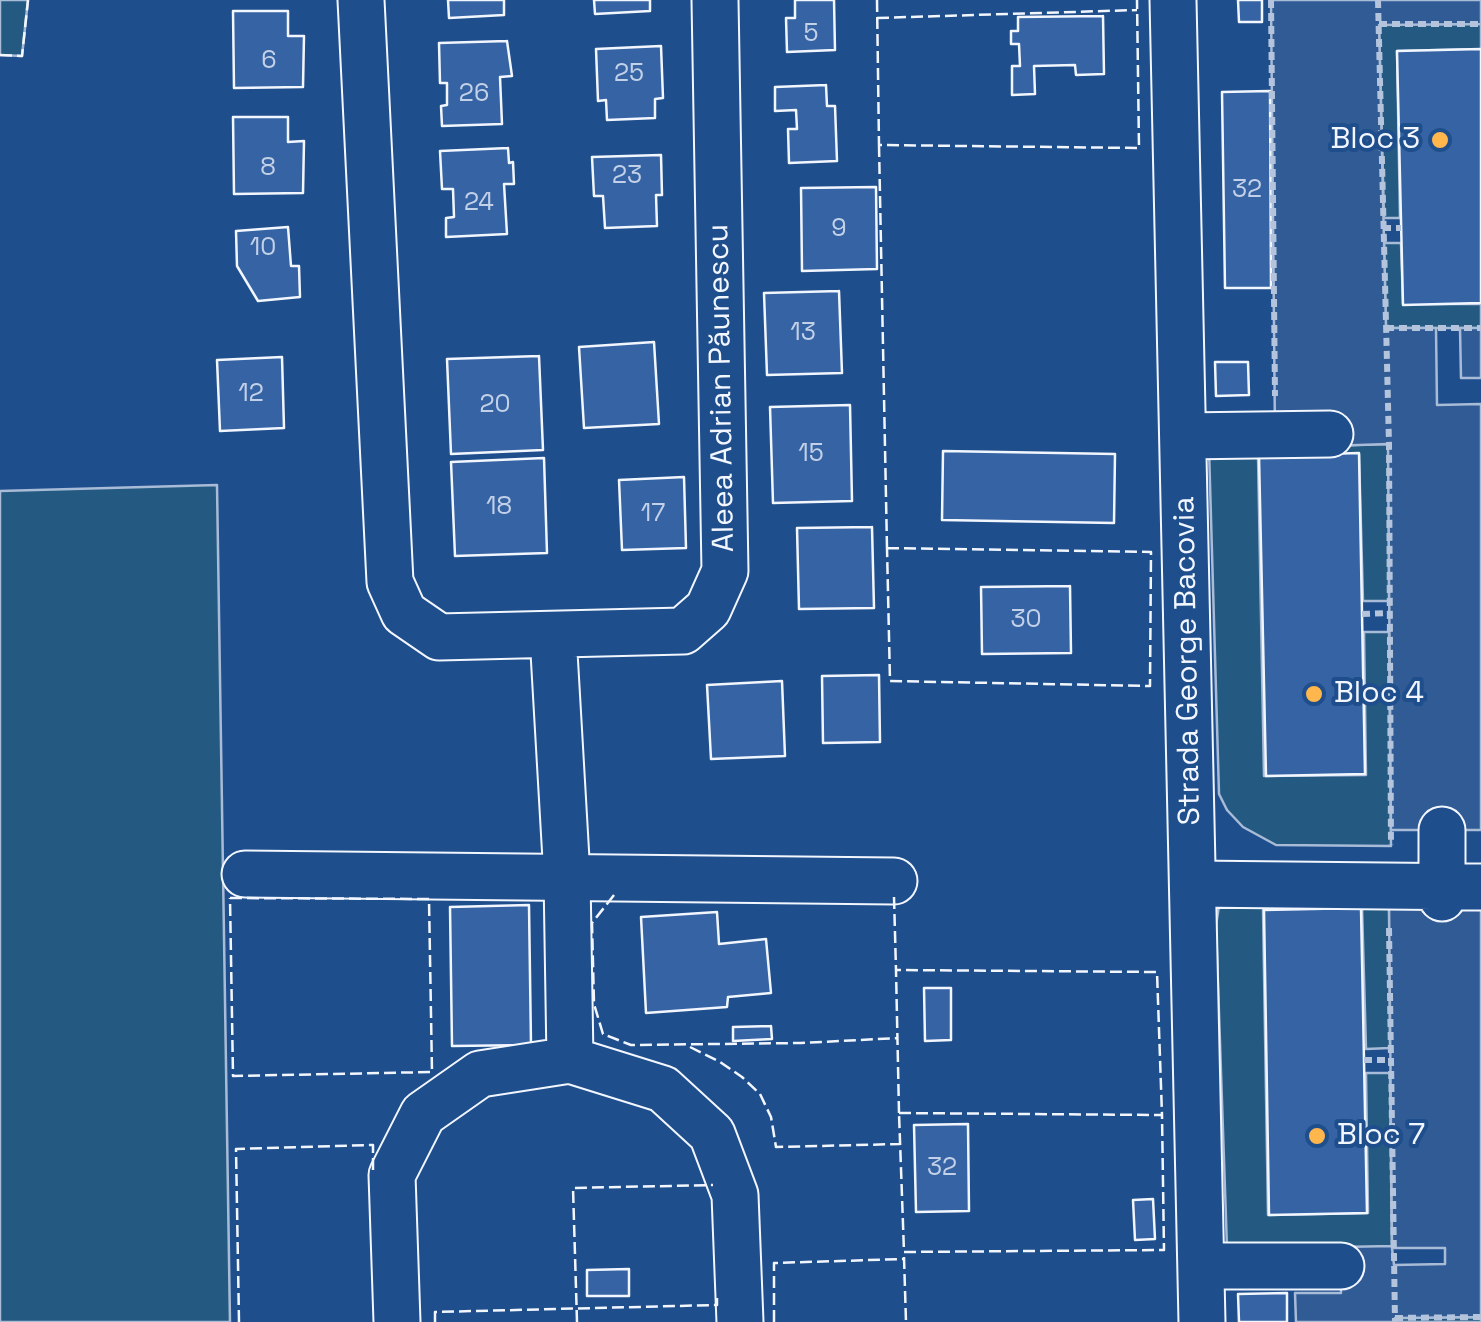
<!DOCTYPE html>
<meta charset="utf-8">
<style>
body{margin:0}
canvas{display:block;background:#1f4e8c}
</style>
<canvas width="1481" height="1322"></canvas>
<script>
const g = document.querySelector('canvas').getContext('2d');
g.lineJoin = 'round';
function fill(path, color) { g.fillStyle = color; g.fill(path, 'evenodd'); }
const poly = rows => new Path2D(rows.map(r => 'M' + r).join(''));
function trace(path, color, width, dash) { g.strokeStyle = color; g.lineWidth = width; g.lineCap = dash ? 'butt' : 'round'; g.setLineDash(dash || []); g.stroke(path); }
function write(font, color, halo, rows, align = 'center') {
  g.font = font + ' "Space Grotesk",sans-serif'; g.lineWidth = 8; g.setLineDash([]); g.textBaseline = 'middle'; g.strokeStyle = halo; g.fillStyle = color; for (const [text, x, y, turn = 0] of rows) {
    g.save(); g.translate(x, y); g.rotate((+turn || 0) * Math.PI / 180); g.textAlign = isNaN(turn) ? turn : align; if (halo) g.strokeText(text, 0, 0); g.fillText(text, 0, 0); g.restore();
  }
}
const green = poly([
 [0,0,28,0,22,56,0,55,0,0],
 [1379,24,1481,24,1481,49,1397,51,1400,218,1384,218,1379,24],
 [1384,243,1401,243,1403,304,1481,304,1481,328,1386,328,1384,243],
 [1389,444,1389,601,1363,601,1359,454,1258,456,1264,776,1366,775,1364,632,1389,632,1391,846,1276,845,1243,827,1227,810,1219,794,1209,449,1389,444],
 [217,485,230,1322,0,1322,0,491,217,485],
 [1389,899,1390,1048,1366,1049,1362,907,1263,910,1268,1215,1368,1213,1366,1073,1390,1073,1392,1247,1227,1248,1216,925,1219,906,1389,899],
 [1481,1317,1481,1322,1395,1322,1395,1318,1481,1317]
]);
fill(green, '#245a82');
trace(green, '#a8bbd7', 2.5);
const parking = poly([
 [1271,0,1481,0,1481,24,1379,25,1386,328,1436,328,1437,405,1481,404,1481,830,1391,830,1388,444,1330,446,1275,435,1271,0],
 [1460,328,1481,328,1481,378,1461,378,1460,328],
 [1481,898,1481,1317,1395,1318,1395,1322,1296,1322,1295,1293,1341,1293,1340,1247,1392,1246,1389,899,1481,898],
 [1392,1248,1445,1248,1445,1264,1394,1265,1392,1248]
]);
fill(parking, '#305b95');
trace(parking, '#a8bbd7', 2.5);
const building = poly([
 [448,0,504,0,504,15,449,18,448,0],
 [594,0,650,0,650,11,595,14,594,0],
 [795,0,834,0,835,50,787,52,786,18,795,18,795,0],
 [1238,0,1262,0,1262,22,1239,22,1238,0],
 [233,11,288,11,288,36,304,36,303,87,234,88,233,11],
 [1103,16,1104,74,1076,75,1075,65,1034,66,1035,94,1012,95,1012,66,1020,66,1019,44,1011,44,1011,31,1018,31,1018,17,1103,16],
 [507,41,512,76,500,77,502,124,442,126,441,106,447,105,447,83,440,83,439,43,507,41],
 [661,46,663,98,655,99,655,118,607,120,606,100,598,101,596,49,661,46],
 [1481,49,1481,303,1403,305,1397,51,1481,49],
 [826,85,827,106,835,106,837,161,789,163,788,129,797,129,796,110,775,111,775,87,826,85],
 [1270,91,1271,288,1225,288,1222,92,1270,91],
 [233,117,288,117,288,142,304,141,303,193,234,194,233,117],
 [508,148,509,163,513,162,514,184,504,184,507,234,446,237,446,218,454,217,453,189,442,189,440,151,508,148],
 [661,155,662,195,656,195,657,226,605,228,603,196,594,196,592,157,661,155],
 [876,187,877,269,802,271,801,188,876,187],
 [288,227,291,266,299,266,300,297,258,301,237,266,236,231,288,227],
 [839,291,842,373,767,375,764,293,839,291],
 [654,342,659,424,584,428,579,347,654,342],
 [539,356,543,450,451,454,447,359,539,356],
 [282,357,284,428,220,431,217,360,282,357],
 [1215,362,1248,362,1249,395,1216,396,1215,362],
 [850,405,852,501,773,503,770,407,850,405],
 [943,451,1115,454,1114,523,942,520,943,451],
 [1359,453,1365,774,1266,776,1259,456,1359,453],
 [544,458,547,553,455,556,451,462,544,458],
 [684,477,686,548,622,550,619,480,684,477],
 [872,527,874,608,799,609,797,528,872,527],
 [1070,586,1071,653,982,654,981,587,1070,586],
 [879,675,880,742,823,743,822,676,879,675],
 [782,681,785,756,711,759,707,685,782,681],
 [529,905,531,1045,452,1046,450,907,529,905],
 [1361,908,1367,1213,1269,1215,1264,910,1361,908],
 [717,912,719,944,766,939,771,993,728,997,727,1007,646,1013,641,917,717,912],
 [924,988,951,988,951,1040,925,1041,924,988],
 [771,1026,772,1039,733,1041,733,1027,771,1026],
 [968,1124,969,1211,916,1212,914,1125,968,1124],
 [1153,1199,1155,1239,1135,1240,1133,1200,1153,1199],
 [629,1269,629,1296,587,1296,587,1270,629,1269],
 [1287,1293,1287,1322,1239,1322,1238,1294,1287,1293]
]);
fill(building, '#3563a3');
trace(building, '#f2f6ff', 2.5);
const minor = poly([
 [361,0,390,582,404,613,439,637,683,631,708,609,725,571,715,0],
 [1173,0,1202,1322],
 [1183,436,1330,434],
 [553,635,567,877,570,1060],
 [1442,830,1442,898],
 [245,874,894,881],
 [1193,884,1481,887],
 [1201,1266,1341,1266],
 [397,1322,392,1175,423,1114,480,1074,570,1060,663,1089,712,1134,735,1195,740,1322]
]);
trace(minor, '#f2f6ff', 49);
trace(poly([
 [1271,0,1275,396],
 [1378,0,1389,444,1391,845],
 [1379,24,1481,24],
 [1383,228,1401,228],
 [1386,328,1481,328],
 [1362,614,1389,613],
 [1389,928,1395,1322],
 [1364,1060,1390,1060],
 [1395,1318,1481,1317]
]), '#b3c4dc', 6, [8, 5]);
trace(minor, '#1f4e8c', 45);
trace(poly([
 [877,0,879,145,1139,148,1137,0],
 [877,18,1137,10],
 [0,55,22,56,28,0],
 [879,145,887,548],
 [887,548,1151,552,1150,686,890,681,887,548],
 [614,895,592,923,594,1004,603,1034,631,1045,801,1043,898,1038],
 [894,897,896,970],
 [230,898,429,899,432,1072,233,1076,230,898],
 [690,1047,720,1062,742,1077,760,1094,771,1117,776,1147,900,1144],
 [899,1113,1162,1115,1164,1250,904,1252,899,1113],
 [899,1113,896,970,1157,972,1162,1115],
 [904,1257,906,1322],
 [239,1322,236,1149,373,1145,373,1170],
 [435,1322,435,1312,717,1305,717,1298],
 [577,1322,573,1188,713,1185],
 [774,1322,774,1263,904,1259]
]), '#f2f6ff', 2.5, [12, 5]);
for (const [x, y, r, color] of [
 [1440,140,10,"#ffb74d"],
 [1314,694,10,"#ffb74d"],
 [1317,1136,10,"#ffb74d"]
]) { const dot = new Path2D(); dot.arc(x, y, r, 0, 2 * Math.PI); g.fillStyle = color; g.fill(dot); trace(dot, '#1f4e8c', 4); }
write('25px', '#c3d1e8', null, [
 ["5",811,34],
 ["6",269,61],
 ["25",629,74],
 ["26",474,94],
 ["8",268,168],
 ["23",627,176],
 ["32",1247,190],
 ["24",479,203],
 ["9",839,229],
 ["10",263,248],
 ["13",803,333],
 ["12",251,394],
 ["20",495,405],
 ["15",811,454],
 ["18",499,507],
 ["17",653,514],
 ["30",1026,620],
 ["32",942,1168]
]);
write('30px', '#f2f6ff', '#1f4e8c', [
 ["Bloc 3",1420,140,"right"],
 ["Bloc 4",1334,694],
 ["Bloc 7",1337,1136]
], 'left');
write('30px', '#f2f6ff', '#1f4e8c', [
 ["Aleea Adrian Păunescu",722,388,-91],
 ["Strada George Bacovia",1188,661,-91]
]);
</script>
